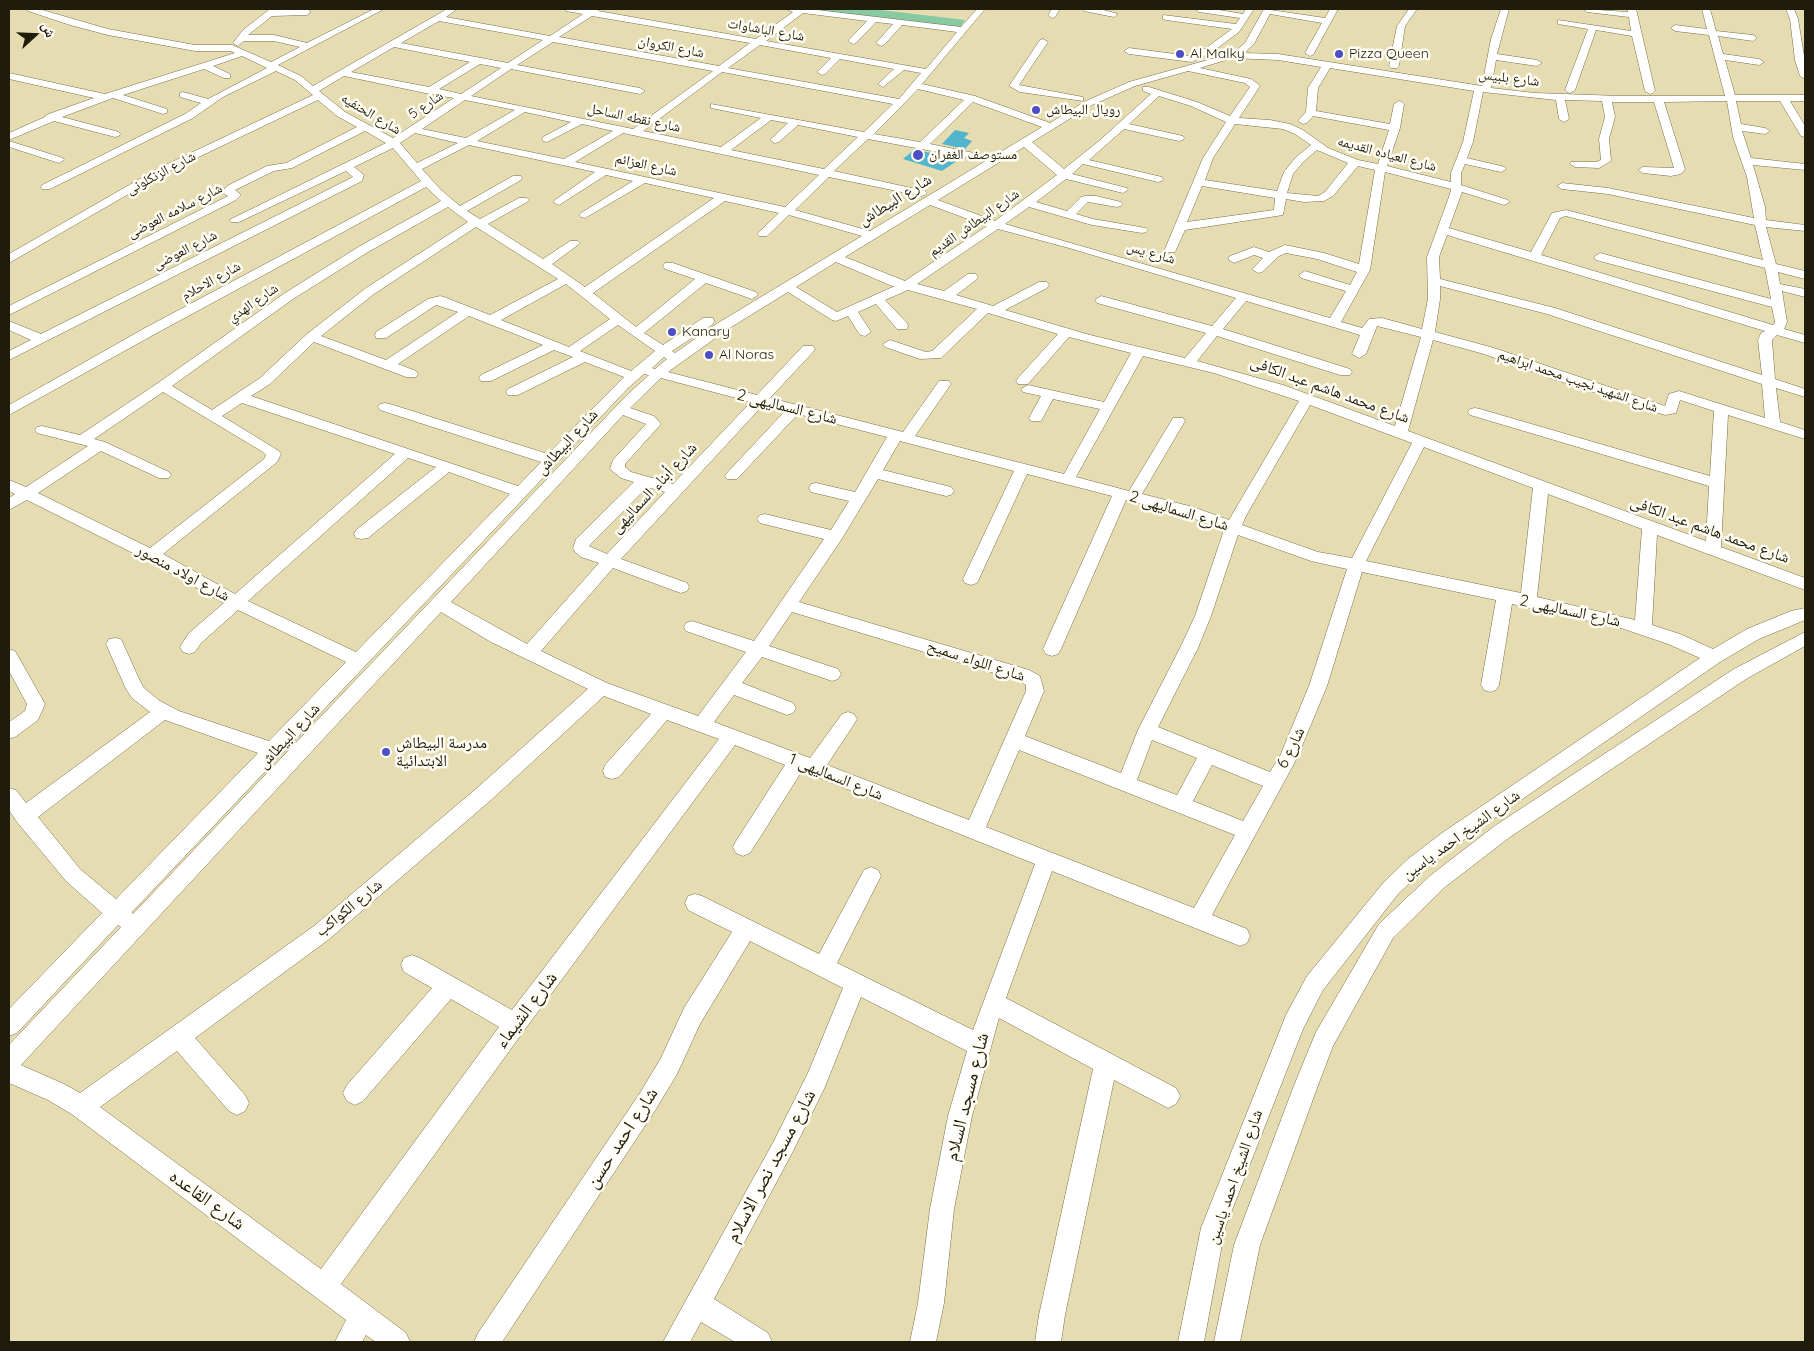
<!DOCTYPE html>
<meta charset="utf-8">
<style>
body{margin:0}
#map{position:relative;width:1814px;height:1351px;overflow:hidden;background:#e6dcb1;font-family:Quicksand,"Noto Naskh Arabic",sans-serif}
canvas{display:block}
.frame{position:absolute;inset:0;border:10px solid #201c0c;pointer-events:none}
.north{position:absolute;left:10px;top:10px;width:50px;height:50px;-webkit-text-stroke:4px #fffdf4;paint-order:stroke;rotate:70deg;font-size:14px;font-weight:700;line-height:20px;text-align:center;color:#201c0c}
.north::after{content:'';display:block;margin:auto;width:18px;height:22px;background:#201c0c;clip-path:polygon(50% 0,100% 100%,50% 72%,0 100%)}
</style>
<div id="map">
<canvas width="1814" height="1351"></canvas>
<div class="frame"></div>
<div class="north">ش</div>
</div>
<script>
const g = document.querySelector('canvas').getContext('2d');
g.lineJoin = 'round';
function fill(path, color) { g.fillStyle = color; g.fill(path, 'evenodd'); }
const poly = rows => new Path2D(rows.map(r => 'M' + r).join(''));
function trace(path, color, width, dash) { g.strokeStyle = color; g.lineWidth = width; g.lineCap = dash ? 'butt' : 'round'; g.setLineDash(dash || []); g.stroke(path); }
function write(font, color, halo, rows, align = 'center') {
  g.font = font + ' Quicksand,"Noto Naskh Arabic",sans-serif'; g.lineWidth = 5; g.setLineDash([]); g.textBaseline = 'middle'; g.strokeStyle = halo; g.fillStyle = color; for (const [text, x, y, turn = 0] of rows) {
    g.save(); g.translate(x, y); g.rotate((+turn || 0) * Math.PI / 180); g.textAlign = isNaN(turn) ? turn : align; if (halo) g.strokeText(text, 0, 0); g.fillText(text, 0, 0); g.restore();
  }
}
fill(poly([
 [808,9,872,9,965,20,959,29,806,10]
]), '#87c9a0');
fill(poly([
 [955,130,969,133,964,138,972,141,965,149,942,144],
 [914,150,961,158,942,171,903,159]
]), '#52b5cd');
const minor = poly([
 [27,9,39,9,108,29,195,45,232,45,271,62,300,47,274,41,244,41,238,46,233,43,243,30,270,9,307,9,311,12,307,15,272,16,248,35,274,35,307,43,374,9,384,9,278,65,301,76,313,86,447,9,457,9,446,17,550,36,583,14,566,11,565,9,600,9,598,11,756,39,793,12,786,9,809,9,961,27,977,9,985,9,922,84,975,96,1050,123,1086,101,1129,82,1215,58,1238,49,1245,43,1264,9,1325,18,1330,9,1338,9,1313,55,1310,56,1305,53,1322,23,1270,14,1254,44,1244,53,1278,54,1482,86,1491,39,1501,9,1509,9,1497,54,1537,60,1542,63,1537,66,1496,60,1491,88,1535,93,1620,96,1725,96,1709,35,1675,31,1671,28,1675,25,1707,29,1702,9,1710,9,1716,31,1753,35,1757,38,1753,41,1718,36,1723,54,1759,59,1764,62,1759,65,1725,60,1735,95,1805,95,1805,101,1790,101,1805,126,1805,137,1801,136,1780,101,1736,101,1741,124,1765,128,1770,131,1765,134,1742,131,1751,158,1805,164,1805,170,1753,165,1765,207,1766,220,1805,225,1805,231,1766,227,1776,264,1805,271,1805,279,1778,272,1780,284,1805,289,1805,297,1782,291,1787,322,1784,329,1805,335,1805,343,1777,335,1772,340,1775,379,1805,389,1805,397,1776,388,1780,422,1805,430,1805,439,1728,415,1721,547,1805,578,1805,590,1657,535,1652,625,1680,634,1713,649,1747,629,1791,611,1805,608,1805,620,1759,639,1720,662,1456,845,1422,871,1398,894,1323,990,1303,1029,1225,1228,1204,1342,1178,1342,1201,1228,1286,1015,1307,976,1384,882,1408,859,1442,833,1700,658,1668,644,1621,628,1512,604,1499,685,1496,690,1490,692,1484,690,1481,685,1496,600,1362,572,1327,686,1297,758,1212,915,1247,929,1250,936,1247,943,1240,946,1052,871,1006,998,1176,1088,1180,1096,1176,1104,1168,1108,1114,1080,1065,1315,1061,1342,1035,1342,1039,1315,1093,1069,999,1018,972,1116,954,1209,944,1303,936,1342,910,1342,918,1303,930,1209,948,1116,967,1051,861,997,824,1089,791,1155,714,1299,768,1333,772,1342,735,1342,701,1322,690,1342,663,1342,775,1139,808,1073,843,988,750,941,700,1024,677,1074,656,1109,502,1342,474,1342,478,1333,640,1093,661,1058,684,1008,732,932,688,910,685,903,688,896,695,894,702,896,819,954,864,870,871,867,878,870,881,876,837,963,973,1030,1035,864,802,771,750,853,743,856,736,853,733,847,736,841,785,765,735,745,523,1032,341,1284,406,1333,410,1342,376,1342,366,1335,362,1342,335,1342,346,1320,73,1115,48,1100,9,1083,9,1045,121,927,118,925,17,1033,9,1036,9,1009,102,913,66,881,17,822,9,810,9,788,16,790,26,803,150,712,132,698,126,689,106,644,109,639,115,638,121,639,140,681,144,688,160,701,179,711,269,741,346,662,238,610,201,643,195,652,189,654,183,652,180,647,189,633,224,603,145,559,27,500,9,510,9,498,15,494,9,491,9,480,26,487,88,446,37,433,35,430,37,427,42,426,80,435,158,383,285,293,360,246,441,201,426,187,155,334,9,415,9,405,145,328,421,181,393,148,354,167,364,175,362,181,9,360,9,351,31,340,9,330,9,321,41,334,353,177,346,171,239,222,231,222,229,220,386,143,365,131,292,168,274,171,235,190,241,195,236,200,9,315,9,306,228,196,222,192,227,186,267,166,286,163,357,127,337,116,318,100,165,173,9,263,9,254,157,169,313,95,295,80,276,71,223,97,193,118,50,189,42,189,41,187,42,185,185,114,201,103,180,97,180,93,183,92,208,99,267,68,242,56,213,66,230,74,230,78,224,78,204,69,123,95,167,109,167,113,163,114,113,98,62,117,119,132,120,134,119,136,115,137,54,121,9,140,9,133,45,117,46,115,94,98,9,79,9,73,105,94,235,53,231,51,195,51,108,35,70,25,28,11,27,9],
 [803,13,867,21,848,41,853,44,856,43,876,22,893,24,876,43,881,46,884,45,902,25,957,32,926,69,766,41,803,13],
 [592,16,750,43,719,66,559,37,592,16],
 [439,21,543,40,508,63,401,43,439,21],
 [553,42,713,71,633,129,471,96,511,69,640,94,645,91,640,88,517,65,553,42],
 [760,45,831,58,817,72,822,75,825,74,840,59,894,69,878,84,883,87,904,70,921,73,899,99,728,68,760,45],
 [394,47,470,62,429,87,351,72,394,47],
 [1232,58,1278,60,1321,67,1308,88,1306,112,1298,121,1303,124,1307,123,1313,116,1389,130,1378,164,1358,160,1328,148,1303,130,1290,124,1270,120,1239,118,1260,86,1258,84,1251,79,1200,68,1232,58],
 [480,64,501,68,461,94,439,89,480,64],
 [1330,68,1474,91,1463,142,1451,173,1451,182,1387,166,1400,128,1404,104,1402,102,1399,101,1394,104,1390,124,1316,111,1318,88,1330,68],
 [1188,71,1245,83,1250,87,1230,116,1197,102,1149,87,1143,87,1143,91,1151,94,1099,141,1064,169,1032,142,1092,105,1135,86,1188,71],
 [722,72,893,104,864,132,711,104,711,108,761,118,721,147,643,131,722,72],
 [344,76,430,94,454,98,393,138,345,112,319,91,344,76],
 [918,89,964,100,920,142,874,134,918,89],
 [1483,92,1556,100,1559,119,1564,122,1569,119,1565,100,1602,101,1605,117,1599,139,1601,160,1597,162,1571,162,1570,164,1575,167,1599,168,1611,161,1609,139,1615,117,1612,102,1654,102,1674,168,1643,167,1638,170,1643,173,1671,176,1681,174,1685,169,1664,102,1727,101,1733,137,1747,177,1754,218,1608,188,1562,183,1557,186,1562,189,1608,194,1755,225,1763,260,1566,210,1552,213,1531,252,1449,228,1462,192,1504,205,1510,202,1508,200,1461,185,1461,173,1465,164,1501,172,1506,169,1505,167,1467,158,1473,142,1483,92],
 [1159,96,1191,106,1226,122,1203,158,1165,249,1167,252,1175,252,1185,230,1283,215,1286,199,1304,202,1324,201,1333,196,1358,166,1375,170,1359,264,1324,253,1285,245,1269,252,1254,247,1230,256,1228,259,1234,263,1254,255,1263,258,1252,269,1258,273,1262,272,1279,256,1286,253,1317,259,1357,272,1350,285,1305,271,1299,275,1301,278,1346,291,1330,318,1005,224,1029,207,1092,225,1142,233,1146,232,1148,230,1146,228,1093,219,1076,214,1088,202,1117,207,1121,206,1123,204,1121,202,1096,196,1085,196,1081,197,1067,211,1036,202,1066,179,1123,193,1128,190,1127,188,1072,174,1083,164,1158,182,1162,181,1163,179,1162,177,1089,160,1124,129,1179,141,1183,140,1184,138,1183,136,1129,124,1159,96],
 [465,100,515,110,466,138,422,129,465,100],
 [973,102,1042,127,870,231,795,210,829,177,921,196,925,195,927,193,925,191,834,171,868,139,980,160,984,159,985,157,984,155,930,144,973,102],
 [525,112,571,122,543,137,542,139,543,141,547,142,582,124,613,131,564,159,477,141,525,112],
 [771,120,788,123,770,140,775,143,779,142,798,125,858,137,824,169,731,150,771,120],
 [1235,124,1283,129,1295,134,1311,145,1295,158,1284,172,1277,191,1205,180,1213,158,1235,124],
 [415,133,458,143,417,163,400,143,415,133],
 [623,133,819,175,785,207,575,162,623,133],
 [469,145,595,172,555,200,553,202,559,205,606,175,633,181,581,213,579,215,581,217,585,218,645,183,714,198,585,287,552,264,578,245,580,243,578,241,570,241,543,259,488,224,527,202,529,200,527,198,519,198,480,219,467,211,521,180,522,178,521,176,513,176,460,206,441,190,422,169,469,145],
 [1024,147,1057,175,995,221,938,200,1024,147],
 [1317,150,1348,163,1325,192,1318,196,1287,193,1293,174,1303,162,1317,150],
 [1385,172,1451,189,1450,194,1427,257,1428,299,1422,329,1382,318,1369,319,1362,328,1341,322,1370,270,1385,172],
 [1202,186,1275,198,1274,210,1187,222,1202,186],
 [725,201,779,213,759,232,757,234,759,236,767,236,789,215,862,236,718,323,675,353,672,351,713,324,714,321,713,318,703,318,663,345,644,333,706,283,752,299,758,295,756,292,673,263,665,263,663,266,665,269,695,279,636,327,593,293,725,201],
 [930,205,987,226,905,281,845,257,930,205],
 [448,207,468,222,366,288,307,334,260,378,212,410,172,386,293,299,368,252,448,207],
 [1566,216,1765,268,1771,299,1600,253,1594,257,1596,260,1772,307,1775,322,1773,325,1541,255,1560,218,1566,216],
 [476,227,558,279,490,315,444,297,440,296,428,299,376,332,375,335,376,338,386,338,436,305,458,312,386,360,321,336,374,294,476,227],
 [998,229,1069,248,1236,298,1212,326,1101,296,1095,300,1097,303,1206,333,1185,358,1090,335,1005,310,1047,288,1049,285,1047,282,1039,282,993,306,956,295,976,280,978,277,976,274,968,274,944,291,917,284,998,229],
 [1447,235,1765,331,1761,333,1758,340,1762,375,1555,308,1440,279,1439,257,1447,235],
 [836,262,892,286,895,286,837,312,796,287,836,262],
 [566,284,610,319,569,347,501,320,566,284],
 [1440,286,1547,314,1762,384,1765,418,1679,391,1669,394,1665,406,1494,348,1435,332,1440,299,1440,286],
 [908,290,977,309,932,351,926,352,890,340,883,344,885,347,920,359,941,358,988,313,1058,334,1018,378,1016,381,1018,384,1028,384,1069,337,1131,353,1104,402,1028,385,1021,389,1023,392,1041,396,1029,418,1031,421,1041,421,1053,399,1100,409,1064,474,915,436,951,384,949,381,939,381,903,432,770,398,813,352,815,349,813,346,803,346,757,395,668,372,728,329,788,292,832,320,836,321,848,316,860,335,865,336,871,332,858,312,876,304,897,329,907,329,908,326,907,323,885,300,908,290],
 [1246,301,1360,335,1352,354,1359,358,1366,354,1377,326,1421,337,1395,426,1283,385,1197,361,1217,336,1340,375,1350,375,1352,372,1350,369,1223,329,1246,301],
 [469,316,543,345,481,375,479,378,481,381,491,381,554,350,573,357,508,389,506,392,508,395,518,395,585,362,624,377,548,454,390,404,385,403,380,404,378,407,380,410,541,462,518,486,251,396,270,384,314,342,406,377,416,377,418,374,416,371,398,364,469,316],
 [618,325,655,351,631,371,580,351,618,325],
 [1433,340,1484,354,1553,379,1665,415,1676,413,1680,400,1714,411,1710,476,1480,409,1475,408,1470,409,1468,412,1470,415,1709,486,1706,541,1408,431,1433,340],
 [1143,356,1214,373,1299,401,1229,520,1193,507,1142,494,1185,421,1183,418,1173,418,1129,491,1076,477,1143,356],
 [664,357,667,359,655,369,652,368,664,357],
 [644,374,649,375,626,396,133,914,132,912,628,388,644,374],
 [661,378,751,402,673,484,631,472,625,467,625,464,661,424,654,416,630,408,661,378],
 [163,392,263,452,266,455,264,459,150,548,38,493,101,451,159,478,169,478,171,475,169,472,105,442,94,439,163,392],
 [242,403,395,454,235,594,163,554,277,462,281,454,279,451,222,416,242,403],
 [763,405,785,411,727,473,725,476,727,479,737,479,798,414,887,437,855,492,816,483,811,484,809,488,811,492,849,501,831,530,765,514,760,515,757,519,760,523,824,539,754,641,692,621,686,623,684,627,686,631,746,652,698,716,607,683,541,651,613,568,675,591,681,593,687,591,689,587,687,583,621,559,763,405],
 [1310,405,1412,443,1352,558,1318,552,1242,525,1247,514,1310,405],
 [623,415,646,424,613,460,610,469,621,478,634,482,576,539,573,548,575,552,581,557,599,563,527,644,451,602,623,415],
 [900,441,1014,471,963,579,965,583,971,585,977,583,979,579,1027,474,1112,496,1043,649,1046,654,1052,656,1058,654,1061,649,1126,500,1184,515,1224,530,1195,616,1180,648,1138,730,1121,773,1025,736,1044,691,1040,676,1029,670,799,602,841,540,878,479,946,496,951,495,954,491,951,487,883,470,900,441],
 [1424,447,1533,488,1521,593,1366,561,1424,447],
 [408,458,436,467,356,530,354,534,356,538,362,539,368,538,449,472,510,494,356,652,248,601,408,458],
 [647,487,665,492,607,554,589,546,647,487],
 [1548,494,1642,529,1635,620,1537,597,1548,494],
 [1238,535,1311,561,1347,569,1309,686,1280,756,1270,772,1158,727,1198,648,1211,616,1238,535],
 [441,612,491,642,588,689,477,788,314,926,80,1093,64,1084,21,1065,441,612],
 [792,612,1017,680,1026,685,1026,691,969,820,827,765,854,724,857,719,854,714,848,712,842,714,810,758,714,722,734,695,787,715,793,713,796,708,793,703,742,683,762,657,832,681,838,679,841,674,838,669,769,646,792,612],
 [604,696,651,714,605,765,603,771,605,777,612,779,619,777,667,720,719,739,512,1010,420,958,412,955,404,958,401,965,404,972,432,988,347,1085,343,1093,347,1101,355,1105,363,1101,451,999,499,1027,321,1269,100,1107,177,1051,229,1111,237,1115,245,1111,249,1103,245,1095,195,1038,328,940,491,800,604,696],
 [165,720,258,753,116,899,80,869,38,817,165,720],
 [1152,740,1197,758,1177,795,1137,780,1152,740],
 [1019,750,1235,835,1194,908,986,827,1019,750],
 [1212,765,1263,786,1243,821,1193,801,1212,765],
 [1052,9,1060,9,1055,17,1052,18,1048,15,1052,9],
 [1083,9,1100,9,1118,14,1114,17,1084,11,1083,9],
 [1195,9,1213,9,1243,14,1246,9,1254,9,1239,32,1212,52,1192,62,1129,54,1124,51,1129,48,1190,56,1206,48,1232,29,1166,20,1163,19,1163,15,1236,24,1240,18,1199,12,1195,9],
 [1409,9,1417,9,1405,26,1399,66,1397,68,1391,68,1389,66,1397,26,1409,9],
 [1583,9,1628,12,1628,9,1636,9,1655,91,1653,93,1650,94,1645,91,1632,36,1596,30,1575,90,1570,93,1567,92,1565,90,1588,29,1558,24,1558,20,1631,31,1629,17,1587,12,1583,9],
 [1786,9,1794,9,1798,19,1805,62,1805,79,1800,76,1795,60,1790,19,1786,9],
 [1043,39,1048,42,1019,85,1083,97,1083,101,1020,92,1009,86,1040,40,1043,39],
 [9,141,63,158,64,160,59,163,9,147,9,141],
 [1805,632,1805,646,1746,679,1510,837,1445,887,1393,938,1333,1046,1317,1088,1260,1245,1240,1342,1214,1342,1234,1245,1293,1088,1316,1032,1379,924,1431,875,1496,825,1734,669,1805,632],
 [9,649,15,651,45,704,38,720,15,737,9,739,9,722,25,711,27,704,9,671,9,649]
]);
trace(minor, '#776e47', 1);
fill(minor, '#fff');
for (const [x, y, r, color] of [
 [1180,54,5,"#4b4ec4"],
 [1339,54,5,"#4b4ec4"],
 [1036,110,5,"#4b4ec4"],
 [918,155,6,"#4b4ec4"],
 [672,332,5,"#4b4ec4"],
 [709,355,5,"#4b4ec4"],
 [386,752,5,"#4b4ec4"]
]) { const dot = new Path2D(); dot.arc(x, y, r, 0, 2 * Math.PI); g.fillStyle = color; g.fill(dot); trace(dot, '#fffdf4', 2); }
write('14px', '#201c0c', '#fffdf4', [
 ["شارع الباشاوات",766,30,10],
 ["شارع الكروان",671,47,11],
 ["شارع بلبيس",1509,78,7],
 ["شارع 5",426,105,-34],
 ["شارع الحنفيه",371,114,31],
 ["شارع نقطه الساحل",634,118,12],
 ["شارع العياده القديمه",1387,154,15],
 ["شارع العزائم",646,165,12],
 ["شارع الزنكلونى",161,173,-28],
 ["شارع سلامه العوضى",175,211,-27],
 ["شارع البيطاش القديم",974,223,-35],
 ["شارع العوضى",185,250,-27],
 ["شارع يس",1151,253,16],
 ["شارع الاحلام",211,281,-29],
 ["شارع الهدي",253,303,-34],
 ["شارع الشهيد نجيب محمد ابراهيم",1578,381,19]
]);
write('14px', '#201c0c', '#fffdf4', [
 ["Al Malky",1190,54],
 ["Pizza Queen",1349,54],
 ["رويال البيطاش",1046,110],
 ["مستوصف الغفران",929,155],
 ["Kanary",682,332],
 ["Al Noras",719,355]
], 'left');
write('16px', '#201c0c', '#fffdf4', [
 ["شارع البيطاش",895,200,-32],
 ["شارع محمد هاشم عبد الكافى",1330,390,20],
 ["شارع السماليهى 2",787,407,14],
 ["شارع البيطاش",567,442,-47],
 ["شارع أبناء السماليهى",654,488,-47],
 ["شارع السماليهى 2",1179,511,17],
 ["شارع محمد هاشم عبد الكافى",1710,530,20],
 ["شارع اولاد منصور",183,573,28],
 ["شارع السماليهى 2",1570,611,12],
 ["شارع اللواء سميح",976,661,18],
 ["شارع البيطاش",289,736,-47],
 ["شارع 6",1291,748,-64],
 ["شارع السماليهى 1",836,777,22],
 ["شارع الشيخ احمد ياسين",1461,835,-36],
 ["شارع الكواكب",349,908,-39],
 ["شارع الشيخ احمد ياسين",1235,1177,-71]
]);
write('16px', '#201c0c', '#fffdf4', [
 ["مدرسة البيطاش",396,743],
 ["الابتدائية",396,761]
], 'left');
write('19px', '#201c0c', '#fffdf4', [
 ["شارع الشيماء",526,1010,-53],
 ["شارع مسجد السلام",967,1097,-76],
 ["شارع احمد حسن",622,1138,-57],
 ["شارع مسجد نصر الاسلام",771,1166,-62],
 ["شارع القاعده",207,1200,36]
]);
</script>
